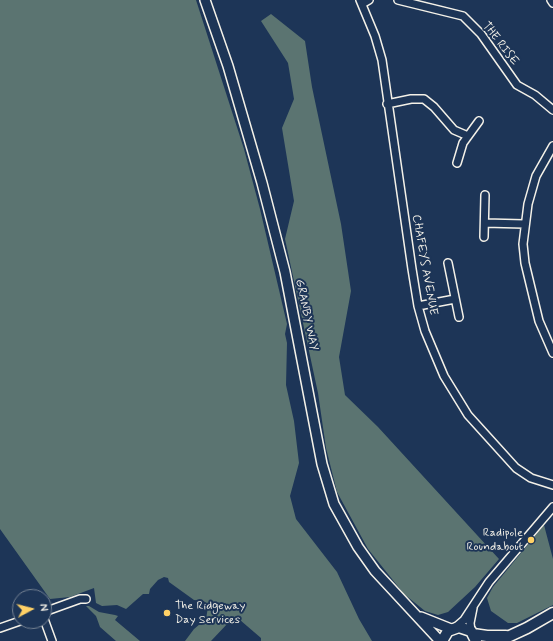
<!DOCTYPE html>
<style>
body{margin:0}
#map{position:relative;width:553px;height:641px;overflow:hidden;background:#1d3557;font-family:Mynerve,sans-serif}
canvas{display:block}
.north{position:absolute;left:12px;top:589px;width:40px;height:40px;box-sizing:border-box;background:#1d3557;border:1px solid #738091;border-radius:50%;rotate:83deg;font-size:11px;font-weight:700;line-height:16px;text-align:center;color:#f4f1e8}
.north::after{content:'';display:block;margin:auto;width:14px;height:18px;background:#ffd166;clip-path:polygon(50% 0,100% 100%,50% 72%,0 100%)}
</style>
<div id="map">
<canvas width="553" height="641"></canvas>
<div class="north">N</div>
</div>
<script>
const g = document.querySelector('canvas').getContext('2d');
g.lineJoin = 'round';
function fill(path, color) { g.fillStyle = color; g.fill(path, 'evenodd'); }
const poly = rows => new Path2D(rows.map(r => 'M' + r).join(''));
function trace(path, color, width, dash) { g.strokeStyle = color; g.lineWidth = width; g.lineCap = dash ? 'butt' : 'round'; g.setLineDash(dash || []); g.stroke(path); }
function write(font, color, halo, rows, align = 'center') {
  g.font = font + ' Mynerve,sans-serif'; g.lineWidth = 4; g.setLineDash([]); g.textBaseline = 'middle'; g.strokeStyle = halo; g.fillStyle = color; for (const [text, x, y, turn = 0] of rows) {
    g.save(); g.translate(x, y); g.rotate((+turn || 0) * Math.PI / 180); g.textAlign = isNaN(turn) ? turn : align; if (halo) g.strokeText(text, 0, 0); g.fillText(text, 0, 0); g.restore();
  }
}
fill(poly([
 [0,0,196,0,244,149,260,209,287,324,285,334,287,343,286,385,294,421,299,463,290,496,296,519,337,572,359,619,372,641,261,641,261,638,240,620,234,618,229,622,211,641,185,641,194,629,206,619,208,607,204,601,194,600,169,582,168,578,164,577,158,580,150,589,149,594,143,594,126,609,117,605,102,606,96,603,94,588,70,597,50,599,0,529],
 [271,14,305,41,312,87,341,224,351,291,339,357,345,395,378,427,499,559,475,587,448,612,438,615,425,611,404,594,368,549,337,492,326,448,318,393,285,239,294,201,282,128,294,99,288,63,261,21],
 [544,525,553,559,553,605,517,623,508,623,491,611,487,598,493,587],
 [86,606,89,606,99,612,115,615,118,616,115,620,140,641,116,641,100,627,96,616]
]), '#5b7471');
const minor = poly([
 [360,0,375,36,382,60,412,269,418,306,425,331,444,376,468,415,516,468,531,478,553,485],
 [398,0,463,16,481,34,517,85,535,95,553,110],
 [551,0,553,3],
 [362,4,369,0],
 [387,104,411,99,424,99,434,107,454,130,468,136],
 [553,146,536,176,528,204,523,244,525,263,539,321,553,353],
 [457,163,463,143,479,121],
 [485,223,524,224],
 [484,237,485,195],
 [448,263,459,317],
 [418,306,455,299],
 [44,612,80,599,86,599],
 [44,619,52,641],
 [456,627,464,620,489,582,553,507],
 [0,628,20,621],
 [471,631,470,623,473,608]
]);
const major = poly([
 [205,0,228,66,262,183,285,272,322,464,334,504,358,547,375,571,440,641],
 [421,617,451,629]
]);
const highway = poly([
 [473,634,487,636,506,636],
 [442,641,448,631,459,627,471,631,476,641],
 [499,641,527,628,553,613]
]);
trace(minor, '#f4f1e8', 10);
trace(major, '#f4f1e8', 12);
trace(highway, '#f4f1e8', 13);
trace(minor, '#1d3557', 7);
trace(major, '#1d3557', 9);
trace(highway, '#1d3557', 10);
for (const [x, y, r, color] of [
 [531,540,4,"#ffd166"],
 [167,613,4,"#ffd166"]
]) { const dot = new Path2D(); dot.arc(x, y, r, 0, 2 * Math.PI); g.fillStyle = color; g.fill(dot); trace(dot, '#1d3557', 1.5); }
write('12px', '#f4f1e8', '#1d3557', [
 ["THE RISE",500,44,52],
 ["CHAFEYS AVENUE",424,265,80],
 ["GRANBY WAY",306,315,78]
]);
write('12px', '#f4f1e8', '#1d3557', [
 ["Radipole",523,533],
 ["Roundabout",523,547],
 ["The Ridgeway",175,606,"left"],
 ["Day Services",175,620,"left"]
], 'right');
</script>
